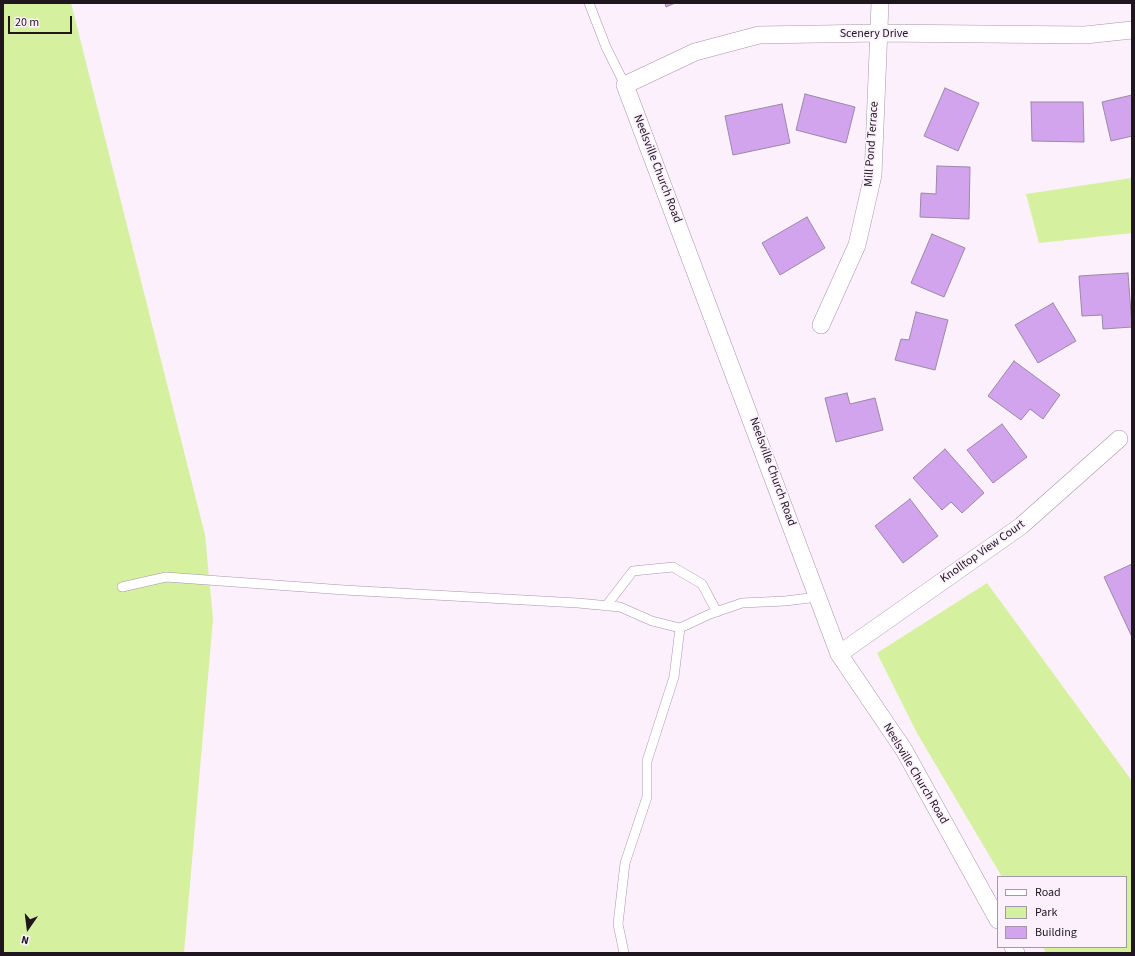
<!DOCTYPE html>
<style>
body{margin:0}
#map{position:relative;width:1135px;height:956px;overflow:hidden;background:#fbf0fc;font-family:"Source Sans 3",sans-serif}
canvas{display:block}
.frame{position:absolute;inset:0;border:4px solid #1f1620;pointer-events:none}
.legend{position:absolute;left:997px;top:876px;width:130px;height:72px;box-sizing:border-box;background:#fbf0fc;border:1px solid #a399a4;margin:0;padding:5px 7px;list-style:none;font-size:12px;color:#1f1620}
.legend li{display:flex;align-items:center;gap:8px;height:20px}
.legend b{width:20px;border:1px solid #a399a4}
.north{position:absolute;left:8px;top:908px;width:40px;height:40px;-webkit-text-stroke:3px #fbf0fc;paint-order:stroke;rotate:194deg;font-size:11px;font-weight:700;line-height:16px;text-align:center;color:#1f1620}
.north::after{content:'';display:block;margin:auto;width:14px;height:18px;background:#1f1620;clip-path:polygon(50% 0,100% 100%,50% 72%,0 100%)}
.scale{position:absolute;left:8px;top:16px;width:64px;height:18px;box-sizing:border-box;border:2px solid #1f1620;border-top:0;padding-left:5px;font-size:12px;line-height:14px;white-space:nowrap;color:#1f1620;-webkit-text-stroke:3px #fbf0fc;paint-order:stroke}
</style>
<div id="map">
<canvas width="1135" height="956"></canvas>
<div class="frame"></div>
<ul class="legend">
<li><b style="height:5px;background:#fff"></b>Road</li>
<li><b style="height:11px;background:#d5f09f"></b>Park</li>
<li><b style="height:11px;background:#d2a4ee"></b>Building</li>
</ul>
<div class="north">N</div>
<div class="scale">20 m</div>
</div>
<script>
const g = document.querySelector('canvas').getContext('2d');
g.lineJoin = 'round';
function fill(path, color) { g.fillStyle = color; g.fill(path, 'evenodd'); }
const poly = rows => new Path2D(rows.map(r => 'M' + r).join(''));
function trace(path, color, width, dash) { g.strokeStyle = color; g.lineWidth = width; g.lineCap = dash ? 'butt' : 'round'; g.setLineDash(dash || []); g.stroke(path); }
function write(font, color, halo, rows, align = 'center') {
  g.font = font + ' "Source Sans 3",sans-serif'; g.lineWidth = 3.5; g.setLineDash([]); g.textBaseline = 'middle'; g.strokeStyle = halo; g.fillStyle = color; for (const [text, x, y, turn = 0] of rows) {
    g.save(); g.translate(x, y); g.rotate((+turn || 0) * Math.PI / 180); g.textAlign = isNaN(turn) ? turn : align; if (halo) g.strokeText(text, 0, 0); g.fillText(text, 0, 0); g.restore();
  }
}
fill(poly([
 [3,3,71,3,205,535,213,619,184,953,3,953],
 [1132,178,1132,233,1039,243,1026,194],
 [987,583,1132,781,1132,953,1046,953,1043,947,1126,947,1126,877,1002,877,917,733,877,653]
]), '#d5f09f');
const building = poly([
 [665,3,675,3,666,7,665,3],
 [945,88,979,103,958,151,924,136,945,88],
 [805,94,855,107,846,143,796,130,805,94],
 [1132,95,1132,136,1111,141,1102,102,1132,95],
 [1031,102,1083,102,1084,142,1032,141,1031,102],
 [782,104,790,143,733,155,725,116,782,104],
 [937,166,970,167,969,219,920,217,921,193,936,194,937,166],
 [807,217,825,248,780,275,762,243,807,217],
 [932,234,965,248,944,297,911,283,932,234],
 [1128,273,1132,327,1103,329,1102,315,1082,316,1079,276,1128,273],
 [1053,303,1076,341,1038,363,1015,325,1053,303],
 [916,312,948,320,935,370,895,360,901,339,909,340,916,312],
 [1014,361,1060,395,1043,419,1030,409,1021,420,988,396,1014,361],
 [847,393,850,404,875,398,883,430,836,442,825,398,847,393],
 [1002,424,1027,457,993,483,967,450,1002,424],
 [945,449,984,493,962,513,951,502,942,510,913,478,945,449],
 [910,499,938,536,903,563,875,526,910,499],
 [1132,564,1132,637,1104,577,1132,564]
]);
fill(building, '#d2a4ee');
trace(building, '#9a88a5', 1);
const service = poly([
 [589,3,606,47,625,85],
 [122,587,166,577,344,590,578,603,620,607,652,621,680,628,710,614,742,603,785,601,818,597],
 [606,606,633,571,673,567,702,584,717,612],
 [624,953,618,924,625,863,647,797,647,761,674,677,680,628]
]);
const minor = poly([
 [821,325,857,245,873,175,880,3],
 [839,654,1021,526,1119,439],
 [998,920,904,750,839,654,625,85,695,52,759,35,879,33,1085,35,1132,30],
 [1013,947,1016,953]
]);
trace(service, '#ab93ae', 10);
trace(minor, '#ab93ae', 18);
trace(service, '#fff', 9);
trace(minor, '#fff', 17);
write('12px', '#1f1620', '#fbf0fc', [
 ["Scenery Drive",874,34],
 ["Mill Pond Terrace",872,144,-86],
 ["Neelsville Church Road",657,169,69],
 ["Neelsville Church Road",772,472,70],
 ["Knolltop View Court",983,552,-35],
 ["Neelsville Church Road",915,774,59]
]);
</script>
